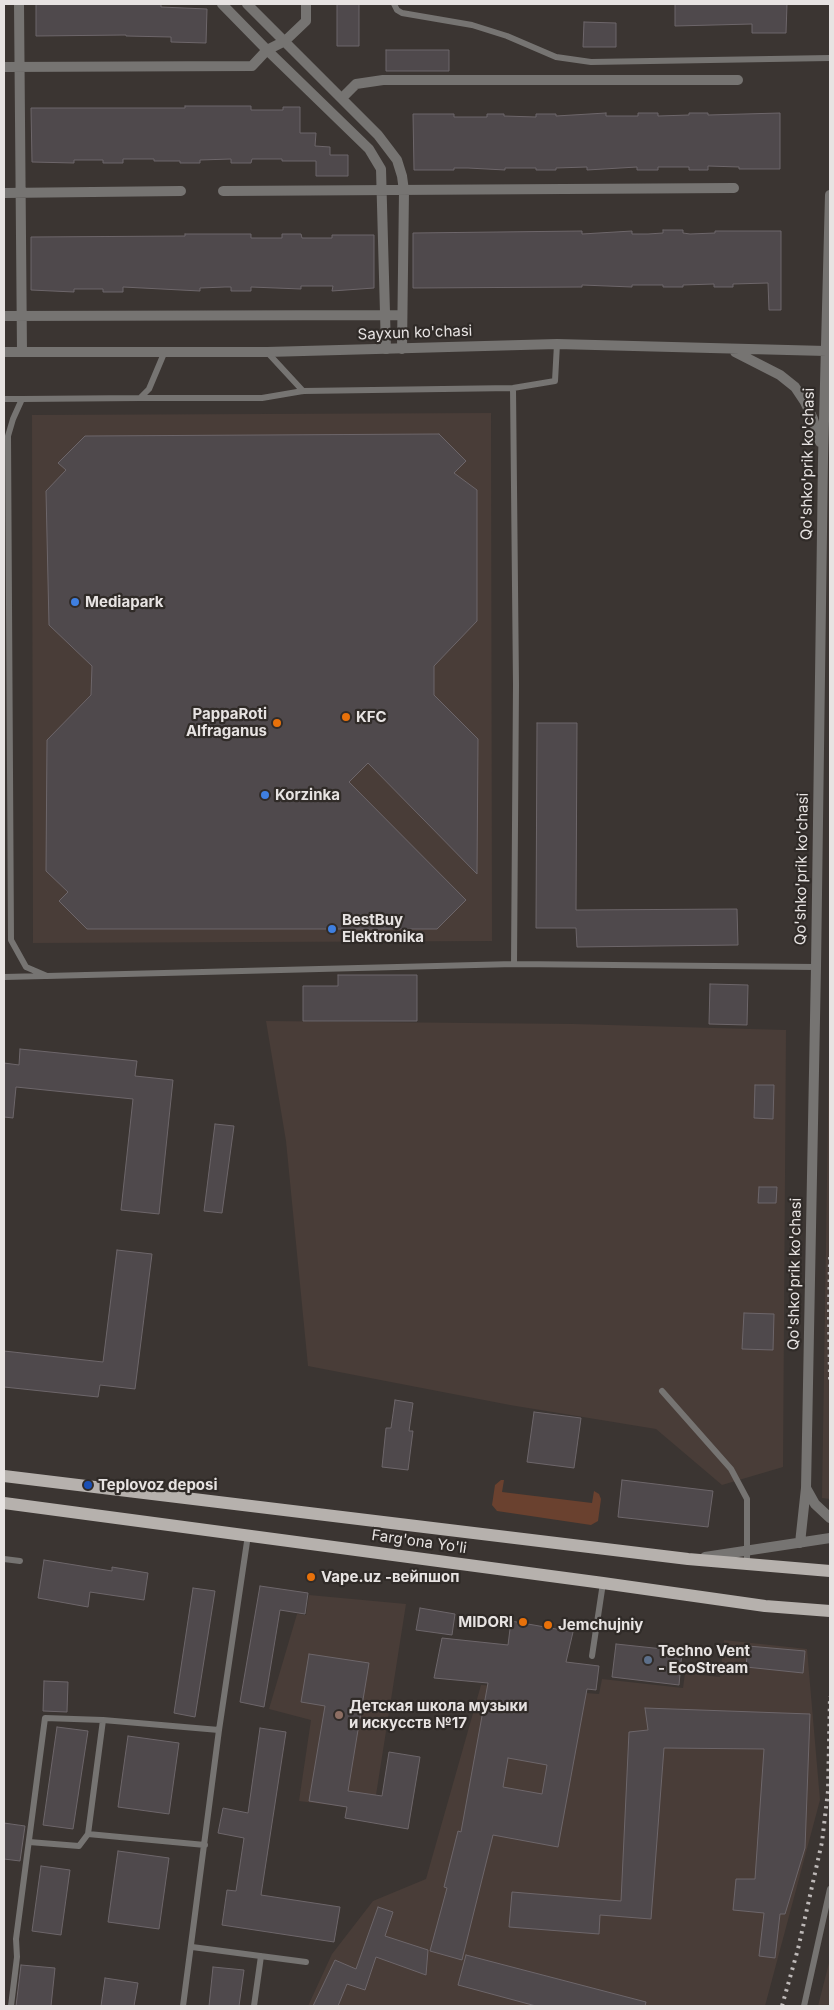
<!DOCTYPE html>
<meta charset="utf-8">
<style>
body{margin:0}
#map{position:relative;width:834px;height:2010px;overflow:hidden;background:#3b3532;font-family:Inter,sans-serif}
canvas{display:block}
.frame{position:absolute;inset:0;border:5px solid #e7e3e2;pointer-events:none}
</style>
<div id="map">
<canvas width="834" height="2010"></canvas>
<div class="frame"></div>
</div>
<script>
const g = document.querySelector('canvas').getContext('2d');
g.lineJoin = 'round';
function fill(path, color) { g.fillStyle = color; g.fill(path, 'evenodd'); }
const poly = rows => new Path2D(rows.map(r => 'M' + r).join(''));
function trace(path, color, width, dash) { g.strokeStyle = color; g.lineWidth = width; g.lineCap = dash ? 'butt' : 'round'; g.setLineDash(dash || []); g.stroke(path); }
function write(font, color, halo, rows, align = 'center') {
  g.font = font + ' Inter,sans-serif'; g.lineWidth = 4.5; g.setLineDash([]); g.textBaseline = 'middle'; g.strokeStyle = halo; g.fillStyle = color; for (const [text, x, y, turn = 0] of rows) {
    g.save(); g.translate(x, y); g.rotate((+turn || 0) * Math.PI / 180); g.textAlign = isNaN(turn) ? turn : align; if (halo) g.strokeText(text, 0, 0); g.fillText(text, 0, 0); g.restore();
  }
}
fill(poly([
 [491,413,492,941,33,943,32,415],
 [830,989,830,1499,822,1498],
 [266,1021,574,1024,786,1030,783,1467,722,1485,656,1429,510,1405,308,1366,286,1141],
 [309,1595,406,1604,376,1795,413,1801,408,1829,345,1818,346,1807,299,1801,311,1720,269,1709,297,1614,306,1615],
 [724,1640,807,1649,820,1800,765,2006,308,2006,332,1954,373,1901,426,1879,481,1685,599,1694,602,1679,683,1688,685,1673,720,1677],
 [830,1959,830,2006,818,2006]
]), '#493d38');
fill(poly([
 [501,1480,504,1480,502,1492,592,1503,594,1491,599,1494,601,1499,598,1521,591,1525,497,1511,492,1505,495,1485]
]), '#6a412f');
const building = poly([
 [36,4,161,4,161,7,207,9,206,43,171,42,171,37,126,36,126,35,36,36,36,4],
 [337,4,359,4,359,46,337,46,337,4],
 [675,4,787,4,786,33,752,33,752,24,675,26,675,4],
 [584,22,616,23,616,47,583,47,584,22],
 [386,50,449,50,449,71,386,71,386,50],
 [185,106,251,106,251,110,283,110,283,107,300,107,300,133,316,133,315,146,330,147,330,155,348,155,348,176,316,176,316,161,282,161,282,159,252,159,251,163,231,163,231,159,200,160,200,163,180,163,180,161,154,161,154,159,123,159,123,163,103,163,103,160,74,160,74,163,32,162,31,108,185,108,185,106],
 [606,113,606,116,638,116,638,113,658,113,658,116,689,115,689,113,708,113,708,115,780,113,780,169,739,169,739,167,708,166,708,170,689,170,689,167,658,167,658,170,637,170,637,167,587,170,587,167,556,168,556,170,536,170,536,168,505,168,505,170,468,168,454,168,454,170,414,170,413,114,454,114,454,117,487,117,487,114,504,114,504,116,536,117,536,114,556,114,556,116,606,113],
 [663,230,683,230,683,233,690,234,715,233,715,231,781,231,781,310,769,310,768,283,733,284,733,287,714,287,714,284,683,285,683,287,663,287,663,285,632,285,632,287,582,285,582,287,413,288,413,233,582,231,582,234,632,231,632,234,648,234,663,233,663,230],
 [185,234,251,234,251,238,282,238,282,234,301,234,302,238,332,238,332,235,374,235,374,288,332,291,333,286,301,286,301,289,251,287,251,291,231,291,231,287,225,287,200,288,200,291,123,287,123,292,103,292,103,289,74,289,74,292,31,290,31,237,185,236,185,234],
 [439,434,466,461,454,473,477,490,477,621,434,666,434,695,478,739,477,874,368,763,349,782,466,900,437,929,87,929,59,901,68,892,46,871,47,740,91,695,92,666,49,625,46,491,66,470,58,463,85,436,439,434],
 [537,723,577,723,576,910,737,909,738,945,577,947,576,928,536,928,537,723],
 [338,975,417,975,417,1021,303,1021,303,986,338,986,338,975],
 [710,984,748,985,747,1025,709,1024,710,984],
 [20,1049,137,1061,135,1076,173,1080,159,1214,121,1210,133,1099,16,1087,13,1118,4,1117,4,1063,19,1065,20,1049],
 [755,1085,774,1085,773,1119,754,1118,755,1085],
 [215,1124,234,1126,222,1213,204,1211,215,1124],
 [759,1187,777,1187,776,1203,758,1203,759,1187],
 [117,1250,152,1254,135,1389,100,1385,98,1397,4,1387,4,1351,103,1362,117,1250],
 [744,1313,774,1314,773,1350,742,1349,744,1313],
 [395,1400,413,1403,409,1431,413,1431,408,1470,382,1467,386,1428,391,1428,395,1400],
 [534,1412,581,1418,574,1468,527,1462,534,1412],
 [622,1480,713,1491,708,1527,618,1517,622,1480],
 [44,1560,112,1571,112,1567,148,1573,144,1600,90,1592,88,1607,38,1598,44,1560],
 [260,1586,308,1593,305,1614,280,1610,264,1707,240,1702,260,1586],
 [193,1588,215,1591,195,1717,174,1713,193,1588],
 [420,1608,455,1614,452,1635,416,1630,420,1608],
 [511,1621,573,1632,566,1662,599,1666,596,1690,587,1689,558,1847,493,1835,462,1960,430,1951,447,1888,444,1887,458,1831,461,1832,488,1683,434,1678,442,1638,508,1645,511,1621],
 [508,1758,547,1765,542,1794,503,1787,508,1758],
 [616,1644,682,1651,679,1685,612,1677,616,1644],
 [748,1646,805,1651,803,1673,746,1667,748,1646],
 [309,1654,369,1663,348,1791,382,1796,389,1752,420,1757,408,1829,345,1818,347,1807,309,1801,325,1706,301,1702,309,1654],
 [44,1681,68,1682,67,1712,43,1711,44,1681],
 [645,1708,810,1714,805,1848,785,1914,780,1914,775,1958,759,1956,764,1913,733,1910,736,1879,755,1879,764,1749,664,1748,651,1919,600,1915,599,1934,509,1927,512,1892,621,1901,629,1732,648,1730,645,1708],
 [57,1727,88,1731,73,1829,43,1825,57,1727],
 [260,1728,286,1732,261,1895,340,1907,334,1942,222,1925,227,1890,236,1891,244,1838,218,1833,223,1808,248,1813,260,1728],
 [128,1736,179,1743,169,1814,118,1807,128,1736],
 [4,1823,25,1826,20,1861,4,1859,4,1823],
 [118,1851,169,1858,159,1929,108,1922,118,1851],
 [41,1866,70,1870,61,1935,32,1931,41,1866],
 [378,1907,393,1912,385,1936,428,1950,426,1975,376,1957,365,1990,347,1984,338,2006,313,2006,335,1960,356,1969,378,1907],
 [466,1955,646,2002,645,2006,536,2006,458,1985,466,1955],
 [21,1965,55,1968,51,2006,16,2006,21,1965],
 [213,1967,244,1970,239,2006,209,2006,213,1967],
 [105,1978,138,1983,134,2006,101,2006,105,1978]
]);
fill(building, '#4f494c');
trace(building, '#6d666a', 1);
trace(poly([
 [394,4,397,10,402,13,472,25,507,36,556,57,591,62,830,58],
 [165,351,149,389,140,398,22,399,13,419,8,436,11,940,26,967,47,976,514,964,816,967],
 [267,352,303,391],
 [513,388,516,685,514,964],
 [140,398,262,398,303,391,513,388,555,381,557,344],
 [4,399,22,399],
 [4,977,45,976],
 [662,1391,731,1469,747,1499,747,1564],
 [4,1559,20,1561],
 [592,1656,603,1583],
 [29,1842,79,1846,88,1834],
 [205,1845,88,1834,103,1720,219,1730],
 [192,1947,306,1962],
 [11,2006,17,1957,16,1939,45,1718,103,1720],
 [183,2006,219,1730,248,1535],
 [254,2006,261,1956],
 [804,2006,830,1889]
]), '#767472', 6);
trace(poly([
 [19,4,22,352],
 [222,4,267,50,285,41,306,21,306,4],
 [247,4,378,135,397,160,402,176,404,191,402,349],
 [4,67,252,66,267,50,369,149,381,169,386,349],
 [342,98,356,84,383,80,738,80],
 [223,191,734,188],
 [4,193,181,191],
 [4,316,402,315]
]), '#767472', 10);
trace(poly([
 [4,352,267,352,557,344,826,351],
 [735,352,780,375,795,387,805,402,813,419,820,442],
 [806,1488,815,1504,830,1518],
 [800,1543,806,1488,816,967,823,459,830,195],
 [705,1557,830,1538]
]), '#767472', 10);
trace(poly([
 [4,1476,688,1559,830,1571],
 [4,1503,603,1583,765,1606,830,1611]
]), '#b6b1ad', 12);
trace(poly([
 [830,1257,829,1314,830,1380],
 [782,2006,798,1949,822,1842,828,1791,830,1696]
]), '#beb9b8', 4, [2.5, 5]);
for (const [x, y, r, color] of [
 [75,602,5,"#3f7fe0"],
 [346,717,5,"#e8710a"],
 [277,723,5,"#e8710a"],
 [265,795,5,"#3f7fe0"],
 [332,929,5,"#3f7fe0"],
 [88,1485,5,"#1a4fb4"],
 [311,1577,5,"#e8710a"],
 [523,1622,5,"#e8710a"],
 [548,1625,5,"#e8710a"],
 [648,1660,5,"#5c6f8a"],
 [339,1715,5,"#8d6e63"]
]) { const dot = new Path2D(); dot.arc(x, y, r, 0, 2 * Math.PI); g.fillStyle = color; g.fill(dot); trace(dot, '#302b28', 2); }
write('15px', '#e7e3e2', '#302b28', [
 ["Sayxun ko'chasi",415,333,-2],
 ["Qo'shko'prik ko'chasi",808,464,-89],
 ["Qo'shko'prik ko'chasi",802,869,-89],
 ["Qo'shko'prik ko'chasi",795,1274,-89],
 ["Farg'ona Yo'li",419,1542,8]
]);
write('bold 15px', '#e7e3e2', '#302b28', [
 ["Mediapark",85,602],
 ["PappaRoti",267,714,"right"],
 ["Alfraganus",267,731,"right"],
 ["KFC",356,717],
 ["Korzinka",275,795],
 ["BestBuy",342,920],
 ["Elektronika",342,937],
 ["Teplovoz deposi",98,1485],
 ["Vape.uz -вейпшоп",321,1577],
 ["MIDORI",513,1622,"right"],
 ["Jemchujniy",558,1625],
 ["Techno Vent",658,1651],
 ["- EcoStream",658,1668],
 ["Детская школа музыки",349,1706],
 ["и искусств №17",349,1723]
], 'left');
</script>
